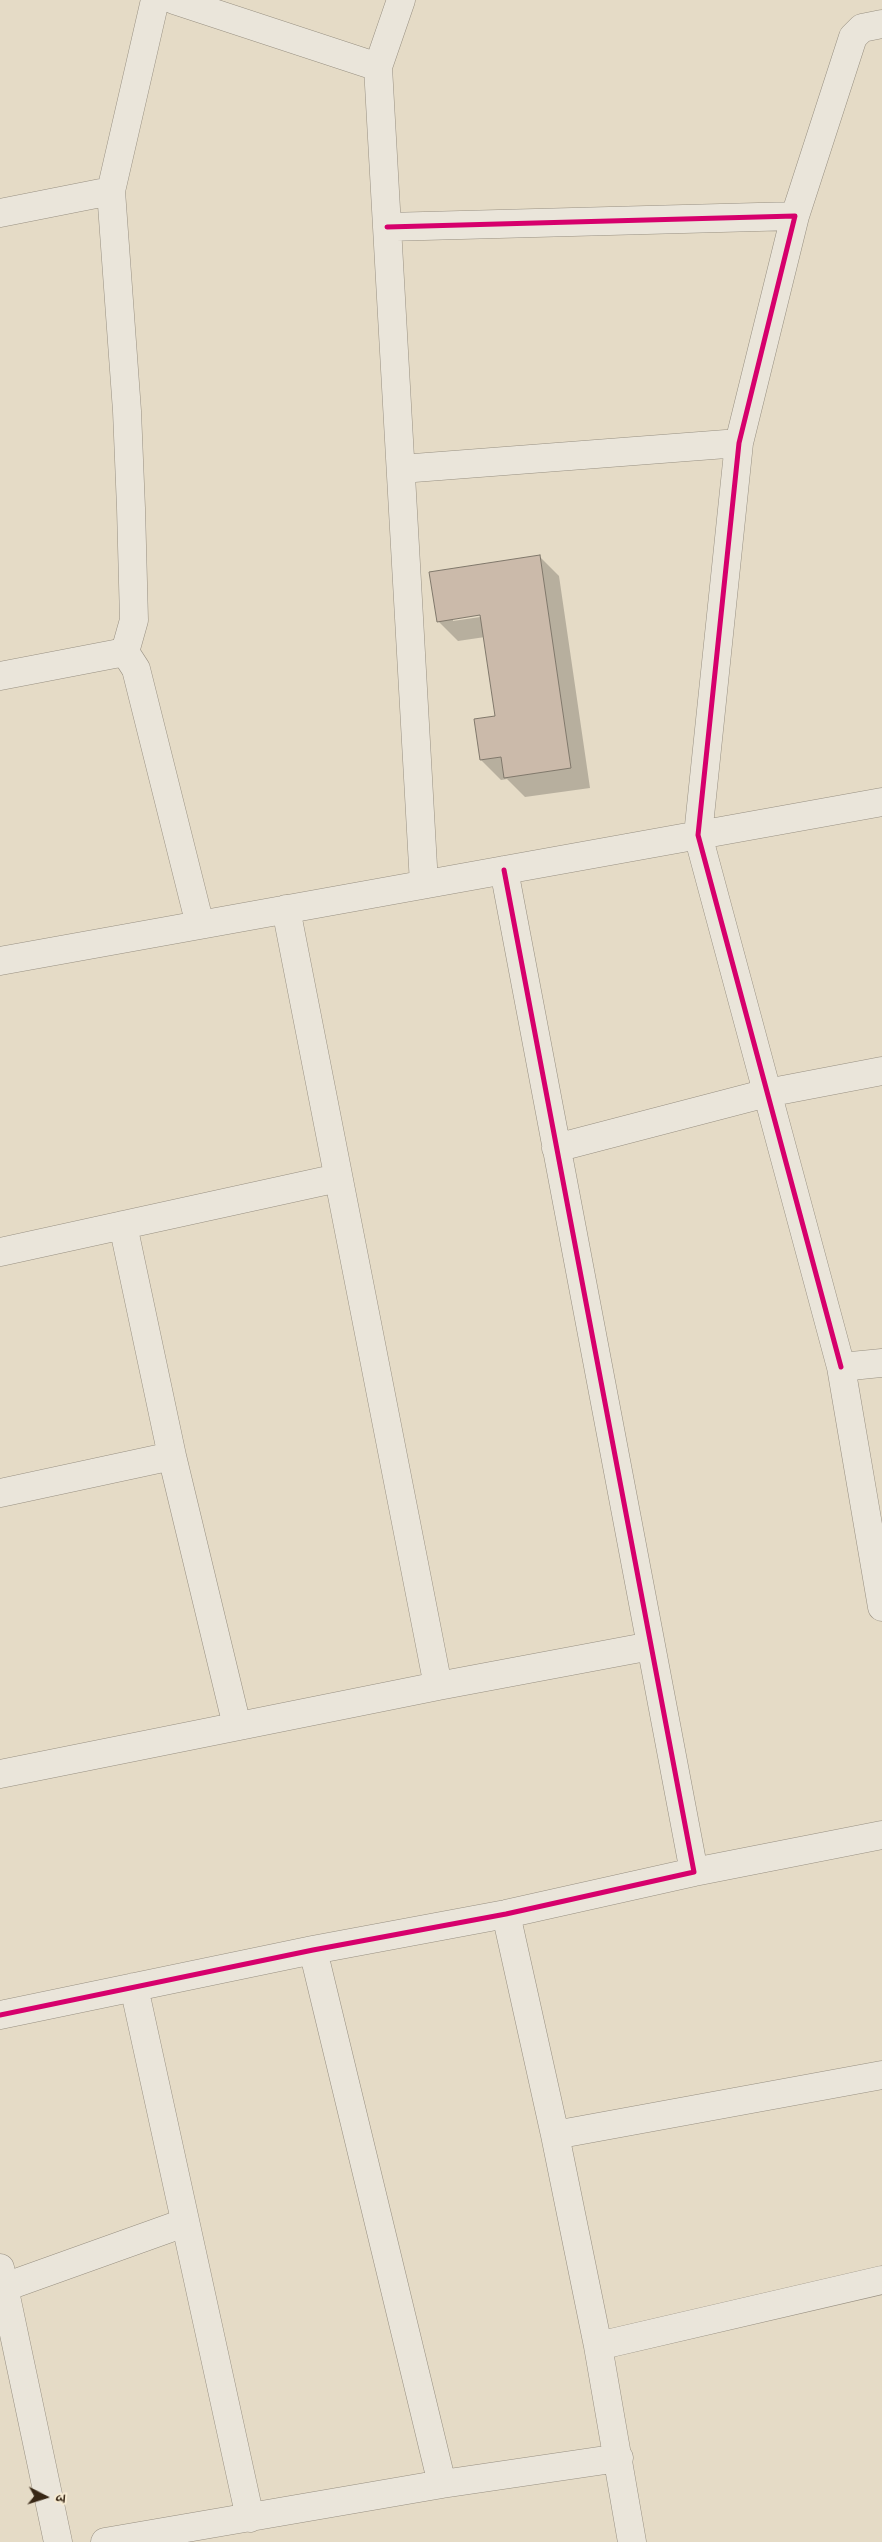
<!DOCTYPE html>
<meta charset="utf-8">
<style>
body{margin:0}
#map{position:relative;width:882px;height:2542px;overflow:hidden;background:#e5dbc6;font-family:"IM FELL DW Pica","Noto Serif Devanagari",serif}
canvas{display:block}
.north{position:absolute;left:20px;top:2472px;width:50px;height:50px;-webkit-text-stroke:4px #f7ebd2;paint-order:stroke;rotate:95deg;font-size:14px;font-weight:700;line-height:20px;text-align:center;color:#382715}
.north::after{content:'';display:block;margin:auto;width:18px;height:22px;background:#382715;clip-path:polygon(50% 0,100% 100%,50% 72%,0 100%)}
</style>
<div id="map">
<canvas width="882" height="2542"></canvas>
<div class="north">उ</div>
</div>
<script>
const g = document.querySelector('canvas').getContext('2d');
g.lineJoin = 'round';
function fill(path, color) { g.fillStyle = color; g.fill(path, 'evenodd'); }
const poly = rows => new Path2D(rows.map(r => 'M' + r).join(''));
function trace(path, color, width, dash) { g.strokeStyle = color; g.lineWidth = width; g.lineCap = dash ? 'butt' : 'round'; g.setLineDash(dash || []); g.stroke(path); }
fill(poly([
 [540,557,559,576,590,788,525,797,507,779,501,780,481,760,475,720,497,717,485,637,458,641,438,621],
 [486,613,487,616,453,621,453,618]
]), '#0003');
const building = poly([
 [540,555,571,768,504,778,501,757,480,760,474,719,495,716,480,615,437,622,429,572,540,555]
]);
fill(building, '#cbbaaa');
trace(building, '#80786b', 1);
const street = poly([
 [174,0,378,67],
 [401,0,378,67,424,884],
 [0,213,111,191],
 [795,216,853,37,862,28,882,24],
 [387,227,795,216,739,443,698,835,841,1367],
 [401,469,739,443],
 [125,652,134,620,131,508,127,411,111,191,155,0],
 [125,652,136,669,200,925],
 [0,676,125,652],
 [286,909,438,1686,651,1646],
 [0,961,882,802],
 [556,1148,767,1093,882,1071],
 [123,1225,172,1456],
 [0,1252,338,1178],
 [882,1363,841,1367,882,1607],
 [0,1493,172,1456,237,1726],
 [0,1774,438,1686],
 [694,1872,882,1835],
 [506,1914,555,2135,598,2346,632,2542],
 [313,1950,442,2484],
 [134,1987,250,2518],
 [0,2015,313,1950,506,1914,694,1872,504,870],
 [555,2135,882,2075],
 [0,2268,58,2542],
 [5,2287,184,2223],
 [598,2346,882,2280],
 [105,2542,442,2484,619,2458]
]);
trace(street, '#989082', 29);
trace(street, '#eae5da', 28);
trace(poly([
 [387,227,795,216,739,443,698,835,841,1367],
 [0,2015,313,1950,506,1914,694,1872,504,870]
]), '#d6006c', 5);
</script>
